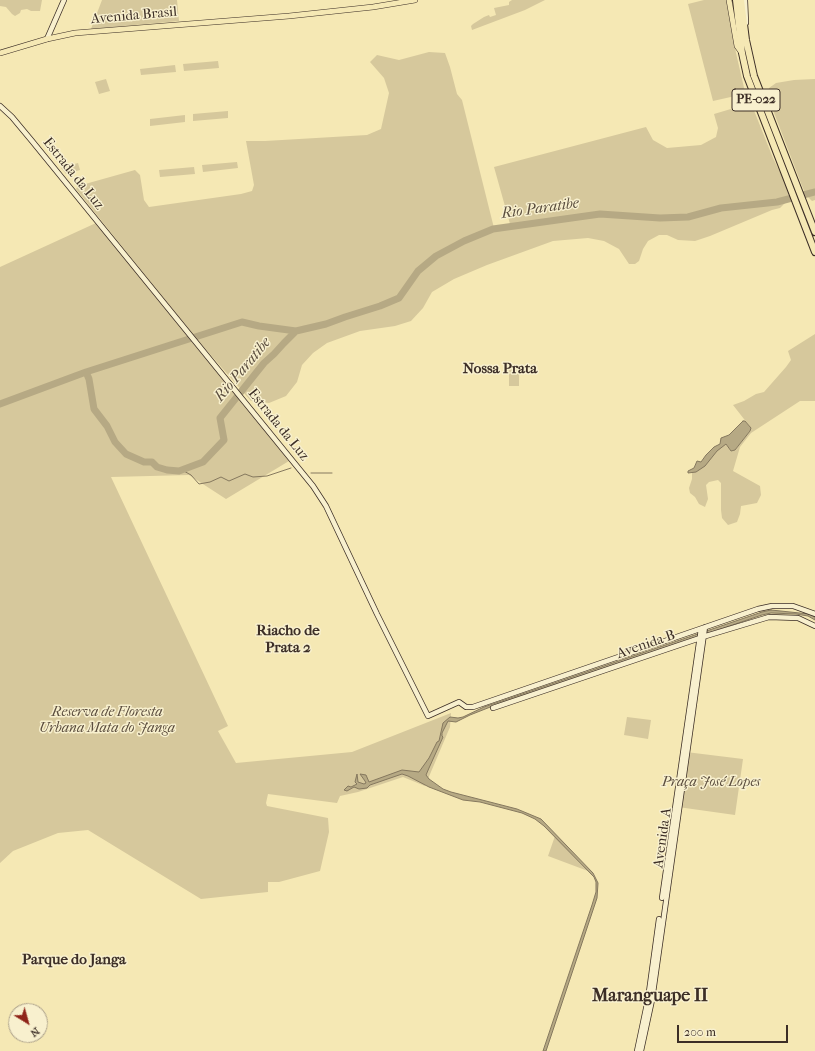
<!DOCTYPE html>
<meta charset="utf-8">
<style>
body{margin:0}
#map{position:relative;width:815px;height:1051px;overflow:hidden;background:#f5e8b4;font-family:"IM FELL French Canon",serif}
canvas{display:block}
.north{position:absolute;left:8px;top:1003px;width:40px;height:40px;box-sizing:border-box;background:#f8f0ce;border:1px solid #ada28b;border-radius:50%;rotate:143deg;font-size:11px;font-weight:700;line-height:16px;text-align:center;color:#3c2e26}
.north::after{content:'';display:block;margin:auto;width:14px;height:18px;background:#8f2418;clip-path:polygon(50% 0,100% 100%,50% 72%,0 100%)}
.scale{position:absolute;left:677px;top:1025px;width:111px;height:18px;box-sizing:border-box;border:2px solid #3c2e26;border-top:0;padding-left:5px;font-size:12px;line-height:14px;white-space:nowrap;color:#3c2e26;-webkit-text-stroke:3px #f8f0ce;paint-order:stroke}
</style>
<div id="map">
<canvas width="815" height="1051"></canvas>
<div class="north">N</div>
<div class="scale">200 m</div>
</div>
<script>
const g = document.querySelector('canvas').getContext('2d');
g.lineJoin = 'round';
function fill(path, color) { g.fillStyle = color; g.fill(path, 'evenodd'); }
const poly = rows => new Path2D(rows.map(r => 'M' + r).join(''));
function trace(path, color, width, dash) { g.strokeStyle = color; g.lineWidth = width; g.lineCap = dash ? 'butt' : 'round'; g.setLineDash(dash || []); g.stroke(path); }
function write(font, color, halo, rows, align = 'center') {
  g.font = font + ' "IM FELL French Canon",serif'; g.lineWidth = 3; g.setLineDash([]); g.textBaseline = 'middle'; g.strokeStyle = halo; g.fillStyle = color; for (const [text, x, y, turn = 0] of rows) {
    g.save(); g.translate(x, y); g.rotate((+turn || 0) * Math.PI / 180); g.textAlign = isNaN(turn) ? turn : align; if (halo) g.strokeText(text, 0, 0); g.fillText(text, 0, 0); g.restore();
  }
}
fill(poly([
 [0,0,42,0,40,11,31,11,27,9,21,10,20,13,15,16,12,14,6,7,0,6],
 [102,0,177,0,179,21,91,29],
 [512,0,545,0,525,10,472,30,471,26,473,24,484,17,489,15,490,17,496,15,494,8,509,5,509,2],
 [704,0,728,0,736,53,745,92,744,94,713,101,688,4],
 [429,52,445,53,450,67,457,94,462,100,494,228,510,224,494,167,646,127,653,140,667,148,701,145,716,137,718,128,714,114,751,103,773,158,788,188,789,199,780,208,772,210,710,236,695,241,678,240,667,235,659,235,648,241,643,249,639,261,635,264,629,264,619,249,604,241,588,238,553,241,487,265,454,279,432,292,423,308,411,321,395,326,360,331,327,343,313,353,302,365,297,382,286,396,269,403,251,401,194,336,76,189,78,186,135,170,140,175,144,200,149,207,241,194,252,191,254,185,246,141,265,141,367,135,381,129,389,93,384,78,370,62,377,55,399,60],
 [218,61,219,68,184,71,183,64],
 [175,65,176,72,141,75,140,69],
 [106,79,110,91,99,94,95,82],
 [815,79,815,200,812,201,806,195,802,186,768,97,769,88,776,83,794,80],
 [228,111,228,118,193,121,193,114],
 [185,115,185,122,150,126,150,119],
 [237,162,238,168,203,172,202,165],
 [78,163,80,170,66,174,61,168],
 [194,167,195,174,160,177,159,170],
 [96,223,289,461,226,499,189,475,111,477,228,726,218,731,236,763,352,752,451,713,450,727,425,786,403,777,358,792,340,796,337,803,268,794,266,803,267,806,328,818,329,832,320,871,279,882,268,882,268,892,201,899,88,830,58,833,13,851,0,863,0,267],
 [815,334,815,401,800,401,751,433,740,447,733,471,760,486,761,495,757,503,741,506,740,514,737,522,728,525,722,518,721,510,721,483,718,480,709,482,706,485,708,499,705,507,699,504,695,497,690,493,689,488,692,479,692,472,714,448,726,444,731,451,735,450,750,431,751,428,733,405,744,401,756,394,764,392,786,367,791,360,788,351],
 [509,366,519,366,519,386,509,386],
 [627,717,651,720,648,739,624,735],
 [686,752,743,759,735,815,678,807],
 [555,836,588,871,548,856]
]), '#d6c89c');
const water = poly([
 [743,421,745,421,751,428,750,431,735,450,731,451,726,444,717,451,705,466,696,472,688,473,688,471,694,468,697,461,701,462,706,455,714,447,720,444,721,438,729,435,743,421],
 [771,610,809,614,815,617,815,620,808,616,796,614,771,613,762,615,503,702,470,715,456,722,448,721,442,733,442,736,443,737,429,768,426,775,429,779,443,789,451,792,517,809,541,819,593,873,598,883,597,898,546,1051,543,1051,592,905,596,892,596,882,594,877,544,826,535,819,522,813,480,802,463,800,429,787,408,776,402,774,370,785,367,788,359,789,354,787,347,791,344,790,348,786,351,787,357,784,355,782,357,774,358,782,364,784,366,783,365,781,360,774,366,775,369,782,402,770,419,772,429,758,437,742,439,741,443,723,450,717,458,718,463,717,484,707,762,612,771,610]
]);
fill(water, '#b6a984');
trace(water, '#85785e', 1);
trace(poly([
 [182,470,191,475,199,484,210,482,221,477,229,481,245,474,253,477,267,476,291,468],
 [311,473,332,473]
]), '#85785e', 1);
trace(poly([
 [86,372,242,322,259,326,296,331],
 [0,404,86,372,89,379,94,409,107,426,115,442,126,454,144,462,152,462,157,467,167,470,179,471,203,462,224,440,220,418,264,363,274,354,284,343,296,331,326,324,345,317,380,306,399,298,418,271,436,256,464,241,493,229,600,214,660,218,688,217,721,208,777,202,815,192]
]), '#b6a984', 7);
const secondary = poly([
 [745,0,746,23],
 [47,39,64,0],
 [0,106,12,117,32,141,313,486,326,506,377,614,428,716,459,702,466,707,473,707,758,609,772,606,793,606,815,614],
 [493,708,706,636,769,617,798,618,815,626],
 [662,898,701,629],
 [637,1051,648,999,659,919],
 [641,1051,652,1000,705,627]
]);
const primary = poly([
 [729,0,737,46,742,53],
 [0,53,47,39,75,33,289,16,373,7,415,0]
]);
const highway = poly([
 [736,0,742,53,747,76,815,252],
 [741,0,746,40,754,76,815,232]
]);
trace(secondary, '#3c2e26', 6);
trace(primary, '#3c2e26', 6);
trace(highway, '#3c2e26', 8);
trace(secondary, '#f8f0ce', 4.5);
trace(primary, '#f5e8b4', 5);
trace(highway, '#f5e8b4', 6);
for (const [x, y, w] of [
 [756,100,48]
]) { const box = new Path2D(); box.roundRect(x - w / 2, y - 11, w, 22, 3); g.fillStyle = '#f8f0ce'; g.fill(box); trace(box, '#3c2e26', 1); }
write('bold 13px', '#3c2e26', null, [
 ["PE-022",756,100]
]);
write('14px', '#3c2e26', '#f8f0ce', [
 ["Avenida Brasil",134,16,-5],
 ["Estrada da Luz",73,174,51],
 ["Estrada da Luz",278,425,51],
 ["Avenida B",646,645,-19],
 ["Avenida A",663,838,-82]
]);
write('italic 14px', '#5b4d3e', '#f8f0ce', [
 ["Reserva de Floresta",107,713],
 ["Urbana Mata do Janga",107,729],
 ["Praça José Lopes",711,783]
]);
write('italic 15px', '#5a4d3e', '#f8f0ce', [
 ["Rio Paratibe",540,209,-8],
 ["Rio Paratibe",243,370,-50]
]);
write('bold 15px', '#3c2e26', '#f8f0ce', [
 ["Nossa Prata",500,369],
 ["Riacho de",288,631],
 ["Prata 2",288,648],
 ["Parque do Janga",74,960]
]);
write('bold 18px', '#3c2e26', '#f8f0ce', [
 ["Maranguape II",650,997]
]);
</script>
